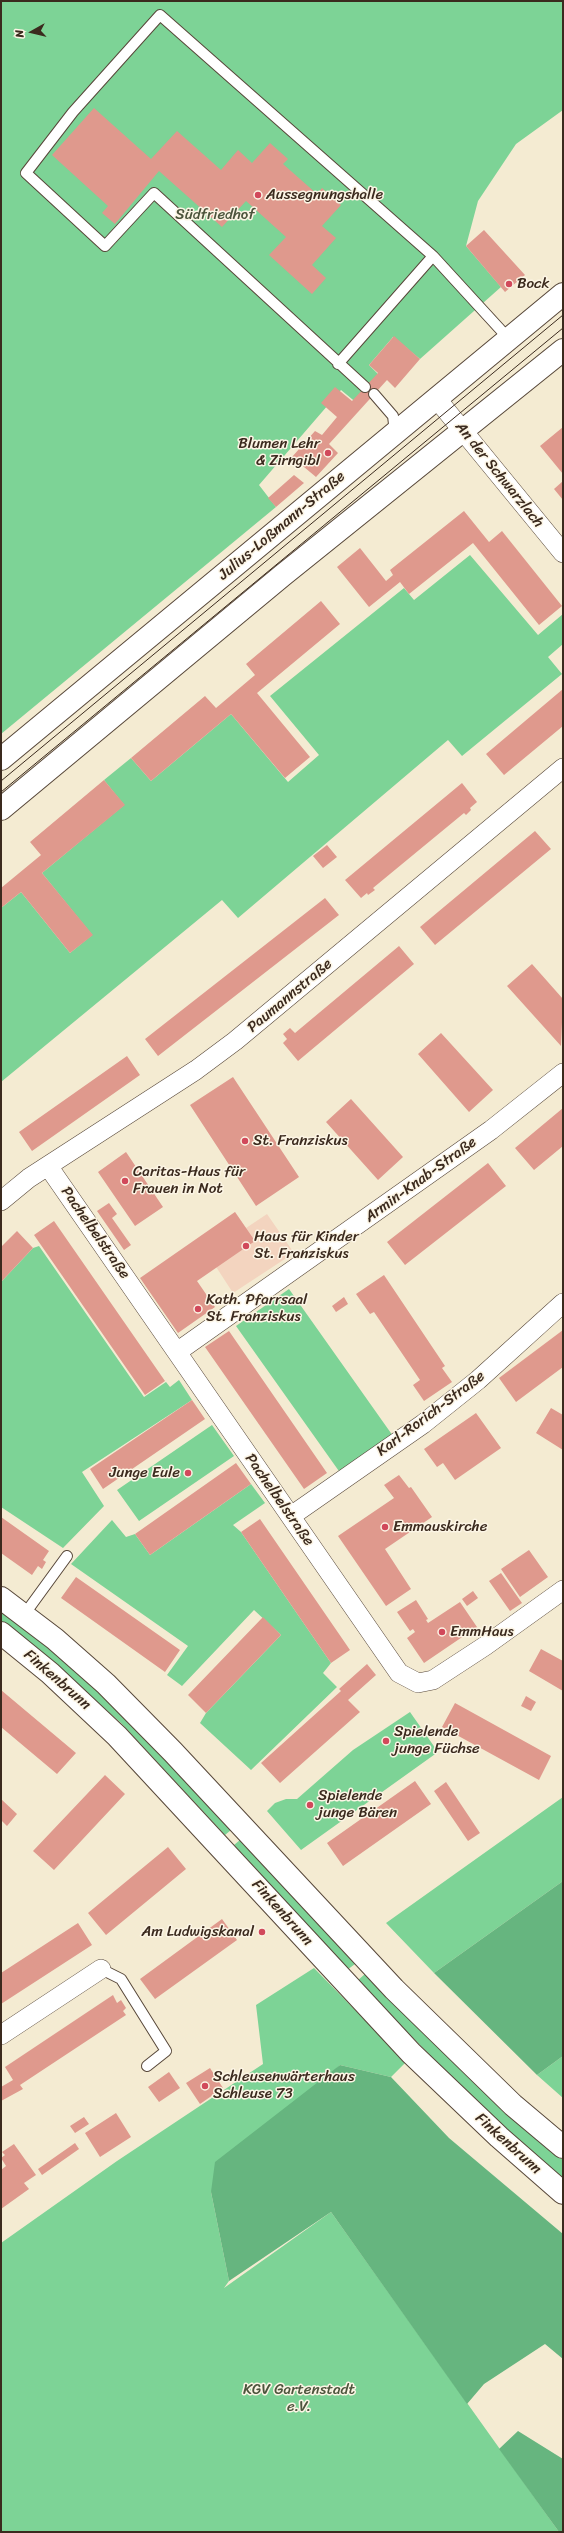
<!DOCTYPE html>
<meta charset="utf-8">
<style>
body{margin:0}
#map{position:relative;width:564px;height:2533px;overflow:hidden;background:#f4ebd2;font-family:Sriracha,sans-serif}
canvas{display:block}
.frame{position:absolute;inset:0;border:2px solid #3b2a1e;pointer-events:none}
.north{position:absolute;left:12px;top:12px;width:40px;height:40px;-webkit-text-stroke:3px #fcf5e5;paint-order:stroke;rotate:262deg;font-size:11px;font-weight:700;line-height:16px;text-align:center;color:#3b2a1e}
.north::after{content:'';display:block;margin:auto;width:14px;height:18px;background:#3b2a1e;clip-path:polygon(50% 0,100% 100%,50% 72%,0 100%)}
</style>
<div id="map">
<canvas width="564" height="2533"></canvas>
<div class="frame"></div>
<div class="north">N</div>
</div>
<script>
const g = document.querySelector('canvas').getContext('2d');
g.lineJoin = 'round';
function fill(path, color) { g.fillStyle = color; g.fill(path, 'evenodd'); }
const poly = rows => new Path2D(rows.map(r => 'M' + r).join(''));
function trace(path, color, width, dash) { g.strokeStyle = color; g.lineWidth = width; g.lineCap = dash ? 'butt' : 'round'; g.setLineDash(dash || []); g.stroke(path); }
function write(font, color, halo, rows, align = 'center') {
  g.font = font + ' Sriracha,sans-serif'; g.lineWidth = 3; g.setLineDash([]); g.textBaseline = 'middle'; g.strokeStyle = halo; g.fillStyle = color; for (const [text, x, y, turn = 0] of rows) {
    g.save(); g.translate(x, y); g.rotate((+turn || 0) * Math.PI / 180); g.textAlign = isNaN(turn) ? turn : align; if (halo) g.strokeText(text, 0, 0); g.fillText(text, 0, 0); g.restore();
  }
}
fill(poly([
 [235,1212,246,1228,267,1214,294,1253,233,1293,198,1239]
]), '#f3d4bf');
fill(poly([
 [1,1,563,1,563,110,516,144,478,201,466,246,501,287,420,359,393,337,369,365,381,377,358,404,341,390,259,485,276,507,1,734],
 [470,555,538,635,563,614,563,644,548,657,562,674,462,756,448,740,238,918,222,900,1,1082,1,908,21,892,70,953,92,935,42,873,124,805,104,780,131,758,151,781,231,714,288,782,319,755,270,696,404,588,414,600],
 [39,1246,144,1397,166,1382,170,1387,179,1380,192,1400,82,1472,104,1506,63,1548,1,1507,1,1282,33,1248],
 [289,1289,393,1436,341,1474,236,1326],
 [212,1425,234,1456,139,1521,117,1490],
 [251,1484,265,1503,233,1525,241,1532,331,1663,323,1673,337,1687,251,1770,200,1723,206,1713,281,1635,254,1610,182,1686,167,1675,188,1646,71,1564,112,1520,126,1537,135,1534,150,1555],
 [1,1610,70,1664,126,1717,231,1830,225,1835,121,1723,59,1668,1,1621],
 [410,1712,438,1752,301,1850,267,1811,275,1803,286,1799,297,1799,353,1750],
 [563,1797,563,1881,434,1973,386,1923],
 [240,1840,355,1964,347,1970,234,1845],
 [314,1968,406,2062,391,2077,340,2065,211,2192,229,2281,224,2288,331,2212,559,2532,1,2532,1,2243,117,2161,263,2064,256,2005],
 [365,1974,479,2087,519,2124,563,2160,563,2179,477,2103,357,1981],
 [563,2056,563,2098,537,2075]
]), '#7dd396');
fill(poly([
 [563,1881,563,2056,537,2075,434,1973],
 [340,2065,391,2077,449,2138,563,2234,563,2359,545,2344,484,2384,467,2404,331,2212,229,2281,211,2192,215,2162],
 [518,2431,563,2459,563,2532,559,2532,499,2449]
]), '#66b57f');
fill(poly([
 [94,108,151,159,177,131,221,170,238,150,252,163,270,143,288,159,283,164,317,194,322,188,341,205,322,226,336,238,312,265,326,278,312,294,269,255,286,237,246,201,222,227,159,171,115,224,102,213,108,206,52,155],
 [484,230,525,275,505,292,466,246],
 [394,336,420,359,395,388,387,380,329,444,338,453,316,477,292,457,315,431,322,435,337,417,321,403,335,387,352,401,378,373,369,365],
 [563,427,563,474,540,446],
 [294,475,304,483,276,507,268,498],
 [563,481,563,500,554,489],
 [464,511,489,542,502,531,562,606,539,625,473,543,409,594,400,582,369,607,337,567,360,548,386,581,393,575,390,570],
 [321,601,340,624,257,693,310,757,285,778,231,714,151,781,131,758,205,696,216,708,255,675,246,664],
 [563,689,563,726,504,775,486,754],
 [104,780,125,805,42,873,93,935,70,953,21,892,1,908,1,888,41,855,30,842],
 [462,783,477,802,470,808,471,810,466,815,464,813,373,888,375,890,368,895,367,893,361,898,345,880],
 [535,831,551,849,435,945,420,927],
 [327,845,337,857,323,868,313,856],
 [325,898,339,915,158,1056,145,1039],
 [399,946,414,964,298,1061,283,1043,287,1039,283,1034,290,1028,295,1033],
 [532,964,563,999,561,1046,507,986],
 [441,1033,493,1090,469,1112,418,1054],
 [127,1056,140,1075,32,1151,19,1132],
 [233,1077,299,1177,256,1206,190,1105],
 [351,1099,403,1157,378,1180,326,1122],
 [563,1108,563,1146,534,1170,515,1148],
 [126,1152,163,1207,135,1226,98,1172],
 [488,1163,506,1186,405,1265,387,1242],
 [109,1203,117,1214,112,1218,131,1245,124,1250,97,1211],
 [235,1212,255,1241,197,1281,215,1307,178,1333,140,1278],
 [54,1221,165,1381,145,1395,34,1235],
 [17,1231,33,1248,1,1282,1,1247],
 [384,1275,445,1366,442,1368,452,1382,424,1401,413,1385,420,1380,374,1312,370,1314,356,1294],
 [344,1297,348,1304,336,1312,332,1306],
 [563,1330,563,1367,516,1402,499,1378],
 [229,1331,327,1473,304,1489,205,1347],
 [192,1400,205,1419,103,1489,90,1469],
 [551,1408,563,1415,563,1450,536,1433],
 [476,1413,501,1448,455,1480,443,1463,437,1467,424,1449],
 [236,1463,251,1484,150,1555,135,1534],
 [399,1475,409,1488,411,1487,432,1517,385,1549,411,1589,386,1606,338,1536,394,1498,384,1485],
 [1,1517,49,1551,43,1560,46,1562,42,1569,38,1566,32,1575,1,1553],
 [260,1519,350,1650,331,1663,241,1532],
 [529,1550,548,1577,520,1597,501,1569],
 [501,1573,522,1603,510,1611,489,1581],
 [76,1577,180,1650,165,1672,61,1598],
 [473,1591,478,1598,467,1606,462,1599],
 [416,1600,428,1619,426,1620,428,1623,460,1602,477,1627,424,1663,407,1638,415,1632,413,1629,410,1631,397,1612],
 [263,1617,281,1635,206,1713,188,1695],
 [541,1649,563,1661,563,1691,529,1671],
 [367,1664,376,1675,348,1700,360,1712,280,1783,261,1763,341,1691,339,1689],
 [1,1690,76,1753,57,1774,1,1727],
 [526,1696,536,1702,531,1711,521,1706],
 [455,1703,551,1756,539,1780,442,1727],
 [105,1775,125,1794,54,1870,33,1851],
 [415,1781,431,1804,343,1866,327,1843],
 [446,1782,480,1833,468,1841,434,1791],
 [1,1799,17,1814,7,1826,1,1820],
 [168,1847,186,1869,106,1935,88,1913],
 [222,1919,237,1940,155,1999,140,1979],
 [78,1923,92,1945,1,2004,1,1973],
 [113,1995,117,2003,121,2000,126,2008,123,2011,126,2015,20,2085,23,2089,1,2101,1,2087,13,2080,5,2067],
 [210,2068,223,2088,200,2104,186,2083],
 [169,2072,180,2088,159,2102,148,2087],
 [116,2113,131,2137,100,2157,85,2133],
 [84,2117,89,2124,75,2133,70,2126],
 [75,2143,79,2149,42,2175,38,2169],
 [14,2144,36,2175,24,2183,29,2189,1,2209,1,2170,6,2166,1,2158,5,2155,2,2152]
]), '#df998d');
const service = poly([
 [338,364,433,256],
 [365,387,154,193,105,246,26,173,73,112,160,15,433,256,509,339],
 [374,394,393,416,395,432],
 [24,1615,67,1556],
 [101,1969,121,1979,166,2051,147,2066]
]);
const minor = poly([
 [436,398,563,553],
 [48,1166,399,1673,418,1683,433,1680,485,1646,563,1590],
 [1,1201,29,1178,196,1070,235,1041,563,768],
 [177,1352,491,1130,563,1073],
 [291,1516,423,1424,478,1380,563,1303],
 [1,2035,101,1969]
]);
const secondary = poly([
 [1,759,563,294],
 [1,809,283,575,563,350],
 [1,1598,55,1639,106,1684,173,1752,394,1989,513,2105,563,2147],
 [1,1633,50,1673,117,1736,411,2053,499,2137,563,2193]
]);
trace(service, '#574739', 12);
trace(minor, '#574739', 20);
trace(secondary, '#574739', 24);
trace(service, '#fff', 10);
trace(minor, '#fff', 19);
trace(secondary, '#fff', 22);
trace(poly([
 [1,781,563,315],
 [1,792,563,328]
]), '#3b2a1e', 1);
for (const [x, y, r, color] of [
 [258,195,4,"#d1495b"],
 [509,284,4,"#d1495b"],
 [328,453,4,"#d1495b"],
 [245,1141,4,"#d1495b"],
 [125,1181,4,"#d1495b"],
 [246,1246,4,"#d1495b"],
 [198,1309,4,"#d1495b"],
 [188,1473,4,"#d1495b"],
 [385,1527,4,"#d1495b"],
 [442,1632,4,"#d1495b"],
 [386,1741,4,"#d1495b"],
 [310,1805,4,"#d1495b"],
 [262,1932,4,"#d1495b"],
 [205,2086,4,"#d1495b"]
]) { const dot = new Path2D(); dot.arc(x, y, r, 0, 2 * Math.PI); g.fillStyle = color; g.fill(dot); trace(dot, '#fcf5e5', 1.5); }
write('15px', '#3b2a1e', '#fcf5e5', [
 ["Aussegnungshalle",266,195],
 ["Bock",517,284],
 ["Blumen Lehr",320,444,"right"],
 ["& Zirngibl",320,461,"right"],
 ["St. Franziskus",253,1141],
 ["Caritas-Haus für",133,1172],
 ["Frauen in Not",133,1189],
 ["Haus für Kinder",254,1237],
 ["St. Franziskus",254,1254],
 ["Kath. Pfarrsaal",206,1300],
 ["St. Franziskus",206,1317],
 ["Junge Eule",180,1473,"right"],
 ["Emmauskirche",393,1527],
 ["EmmHaus",450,1632],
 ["Spielende",394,1732],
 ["junge Füchse",394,1749],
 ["Spielende",318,1796],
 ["junge Bären",318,1813],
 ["Am Ludwigskanal",254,1932,"right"],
 ["Schleusenwärterhaus",213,2077],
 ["Schleuse 73",213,2094]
], 'left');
write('15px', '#4c543c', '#fcf5e5', [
 ["Südfriedhof",215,215],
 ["KGV Gartenstadt",299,2390],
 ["e.V.",299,2407]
]);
write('15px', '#3b2a1e', '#fcf5e5', [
 ["An der Schwarzlach",499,475,51],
 ["Julius-Loßmann-Straße",282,526,-40],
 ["Paumannstraße",290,996,-40],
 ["Armin-Knab-Straße",421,1180,-36],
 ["Pachelbelstraße",95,1233,55],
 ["Karl-Rorich-Straße",431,1414,-37],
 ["Pachelbelstraße",279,1500,55],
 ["Finkenbrunn",57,1680,41],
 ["Finkenbrunn",282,1913,48],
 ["Finkenbrunn",508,2144,42]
]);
</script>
